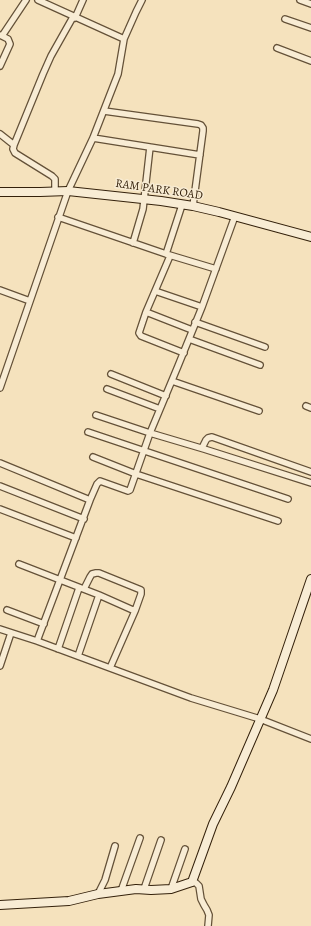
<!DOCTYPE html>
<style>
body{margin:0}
canvas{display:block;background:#f5e2bd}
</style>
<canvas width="311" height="926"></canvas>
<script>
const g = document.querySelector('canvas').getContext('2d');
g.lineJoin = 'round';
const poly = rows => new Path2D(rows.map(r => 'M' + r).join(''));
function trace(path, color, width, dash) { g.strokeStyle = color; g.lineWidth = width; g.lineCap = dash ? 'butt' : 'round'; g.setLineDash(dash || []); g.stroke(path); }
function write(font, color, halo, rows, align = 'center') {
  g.font = font + ' Alegreya,serif'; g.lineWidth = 3; g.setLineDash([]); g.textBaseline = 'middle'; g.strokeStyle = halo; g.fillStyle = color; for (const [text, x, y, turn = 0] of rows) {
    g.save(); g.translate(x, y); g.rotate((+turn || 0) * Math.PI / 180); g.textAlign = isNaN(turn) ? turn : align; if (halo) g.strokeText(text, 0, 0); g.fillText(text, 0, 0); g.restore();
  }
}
const street = poly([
 [300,0,311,4],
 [75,18,83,0],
 [285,19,311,28],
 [0,35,8,39,10,44,0,66],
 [2,36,26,0],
 [124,39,136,12,142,0],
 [277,48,311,61],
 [104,111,198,124,201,125,203,128,203,131,193,206],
 [0,134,14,145,13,149,15,153,52,176,55,179,55,192],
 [93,138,200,155],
 [14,145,43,74,51,56,73,17],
 [58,217,166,254,216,269],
 [133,243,143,209,150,147],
 [166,254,182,205],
 [170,256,146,312,139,333,141,336,184,353],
 [0,290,30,301],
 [155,291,202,307],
 [146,312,192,330],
 [195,322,265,347],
 [189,339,260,365],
 [111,374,166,396],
 [172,381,259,411],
 [0,388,68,191,93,138,118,74,124,39,38,0],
 [107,389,160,409],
 [306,406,311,408],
 [96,415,150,433,204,449,311,483],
 [88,432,288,499],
 [202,448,206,440,208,438,212,437,311,472],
 [93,457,136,474,278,521],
 [0,463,90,500,37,641],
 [0,486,84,519],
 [90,500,97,484,100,481,128,491,130,490,150,433,178,366,202,307,235,216],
 [0,509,76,538],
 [19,564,99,595,135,611],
 [84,589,90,577,92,574,96,573,99,573,141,590,141,594,135,611,110,668],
 [7,610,44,624],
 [0,629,37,641,191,698,260,719,311,739],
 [58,649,79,588],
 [78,656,99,595],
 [0,666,11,633],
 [192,882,196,883,199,886,201,899,204,905,207,910,209,915,208,926],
 [144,889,161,840],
 [171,889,185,849],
 [121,891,140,838],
 [98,894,105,880,115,846]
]);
const secondary = poly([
 [0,192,40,192,68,191,161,201,193,206,219,212,311,237],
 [0,905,69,901,98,894,136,889,151,890,171,889,192,882,213,824,231,787,273,690,311,579]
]);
trace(street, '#645138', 8);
trace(secondary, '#34210b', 10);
trace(street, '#f8ecd4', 5.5);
trace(secondary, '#f8ecd4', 8);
write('12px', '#34210b', '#f8ecd4', [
 ["RAM PARK ROAD",159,190,8]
]);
</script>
